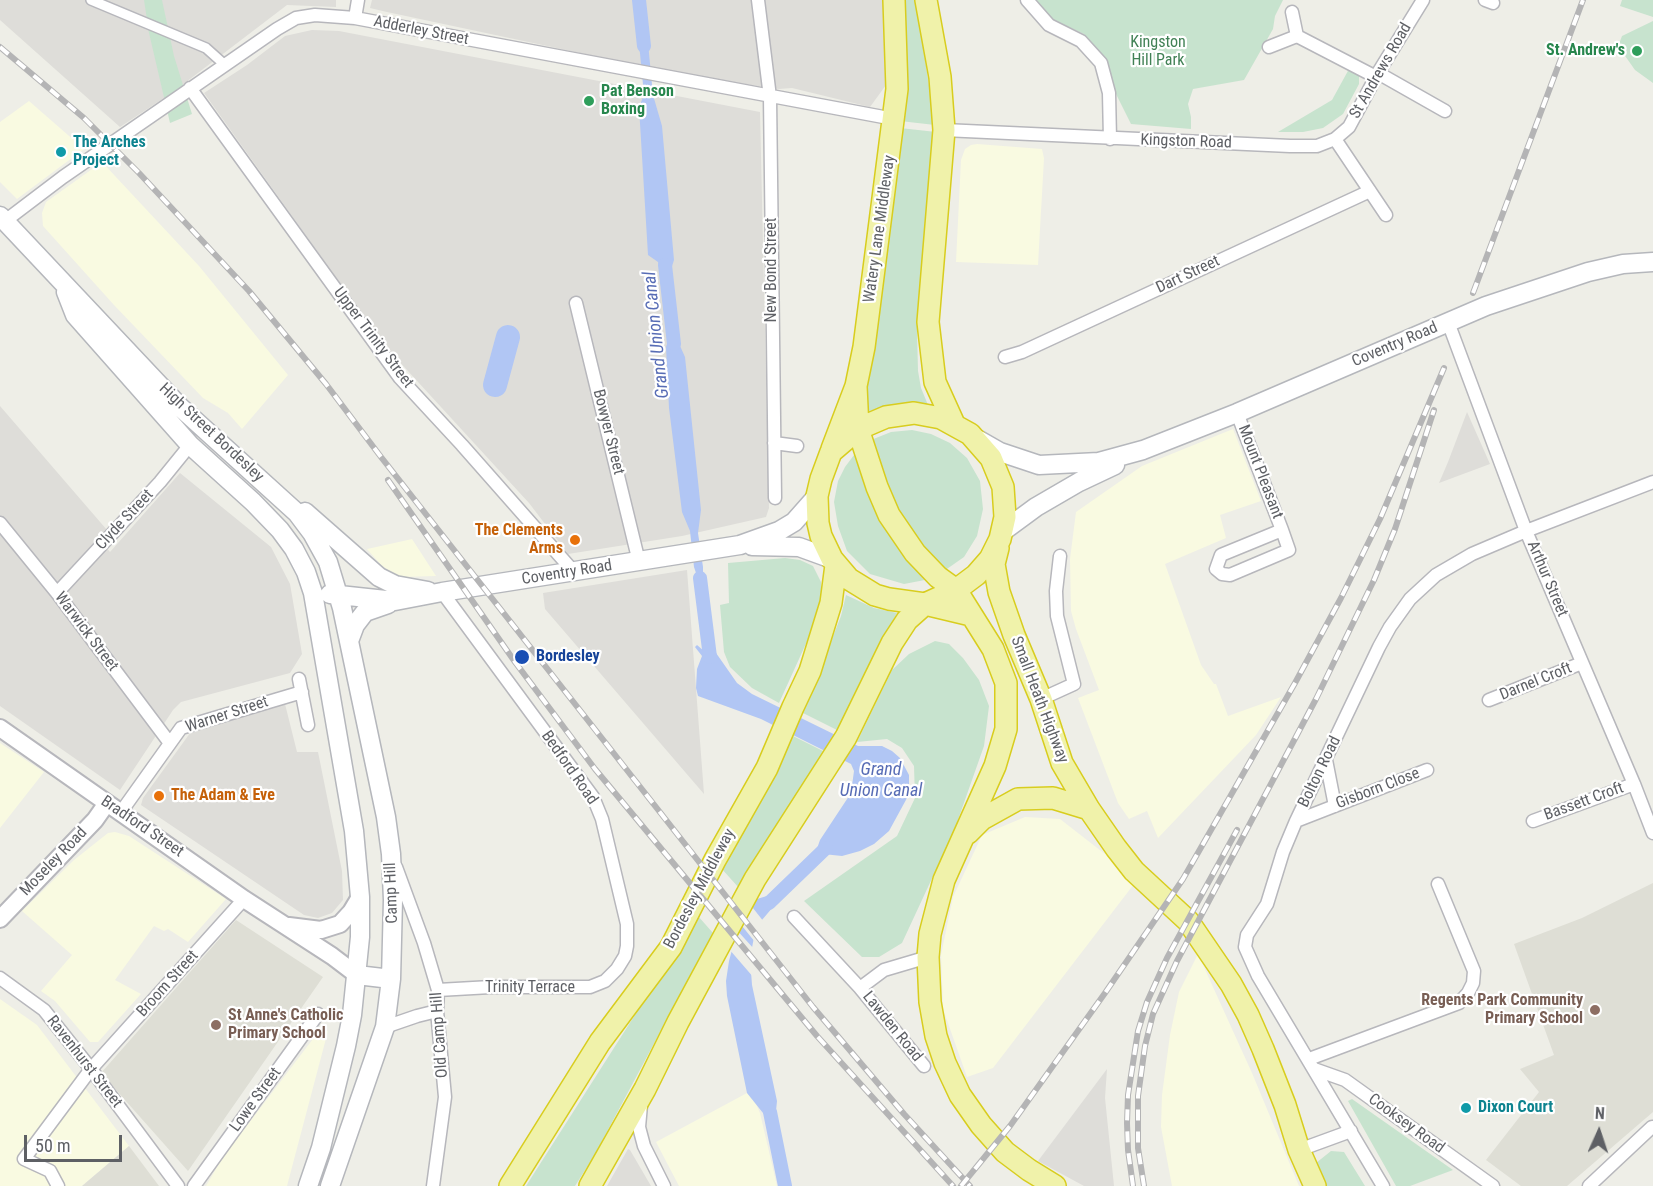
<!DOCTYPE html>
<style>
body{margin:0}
#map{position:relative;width:1653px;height:1186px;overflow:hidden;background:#eeeee7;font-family:"Roboto Condensed",sans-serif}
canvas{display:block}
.north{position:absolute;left:1569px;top:1102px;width:60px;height:60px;-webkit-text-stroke:4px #fff;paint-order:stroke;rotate:3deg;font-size:16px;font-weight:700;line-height:24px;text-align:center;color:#5e6065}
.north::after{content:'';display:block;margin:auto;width:21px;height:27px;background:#5e6065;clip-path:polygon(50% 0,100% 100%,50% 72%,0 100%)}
.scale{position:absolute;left:24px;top:1135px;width:98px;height:27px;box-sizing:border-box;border:3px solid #5e6065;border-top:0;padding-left:8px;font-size:18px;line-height:21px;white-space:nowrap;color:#5e6065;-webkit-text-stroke:4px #fff;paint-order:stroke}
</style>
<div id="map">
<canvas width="1653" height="1186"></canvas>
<div class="north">N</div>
<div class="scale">50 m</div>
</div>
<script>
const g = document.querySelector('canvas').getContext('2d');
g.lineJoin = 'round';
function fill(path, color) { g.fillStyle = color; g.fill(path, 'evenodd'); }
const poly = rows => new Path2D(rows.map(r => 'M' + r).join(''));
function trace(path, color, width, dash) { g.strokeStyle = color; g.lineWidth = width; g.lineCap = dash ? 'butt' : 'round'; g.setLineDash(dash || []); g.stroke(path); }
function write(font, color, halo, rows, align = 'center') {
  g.font = font + ' "Roboto Condensed",sans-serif'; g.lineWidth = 4.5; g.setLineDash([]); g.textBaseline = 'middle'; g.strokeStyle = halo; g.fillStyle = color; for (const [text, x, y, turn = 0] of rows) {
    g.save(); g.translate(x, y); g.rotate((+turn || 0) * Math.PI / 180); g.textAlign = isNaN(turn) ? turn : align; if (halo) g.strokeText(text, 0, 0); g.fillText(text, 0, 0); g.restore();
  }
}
fill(poly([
 [29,101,84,149,17,199,0,182,0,122],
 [977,144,1042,149,1044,158,1038,265,956,262,961,160,965,149,971,145],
 [102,162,199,266,288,375,242,429,228,413,203,398,114,305,43,226,42,213,46,202],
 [1233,429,1261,501,1220,515,1226,538,1165,564,1201,665,1214,684,1216,684,1228,716,1281,697,1256,735,1158,838,1147,811,1129,819,1118,803,1078,698,1099,690,1076,629,1071,611,1070,559,1076,512,1142,466],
 [412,539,436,576,400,577,382,566,367,549],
 [0,743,44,772,0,828],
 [1025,817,1060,819,1114,861,1134,884,993,1068,967,1077,943,1009,941,955,953,897,982,835],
 [115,832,129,836,226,899,188,942,168,929,164,931,154,926,115,980,141,994,98,1042,90,1042,55,1001,41,991,72,955,22,911,74,860,108,833],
 [1198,954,1252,1073,1299,1186,1172,1186,1161,1127,1162,1095,1170,1035,1179,992],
 [0,999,37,1025,129,1146,82,1186,0,1186],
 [319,1031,328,1031,287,1186,206,1186,223,1157],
 [747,1093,756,1104,760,1113,777,1186,679,1186,656,1142]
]), '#f9fae1');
fill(poly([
 [0,0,336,0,336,7,287,5,173,92,120,127,0,20],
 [372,0,883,0,886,85,870,107,792,88,779,89,745,84,632,64,387,12,370,8],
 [312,30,339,31,760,112,769,508,766,517,682,536,568,554,529,503,385,346,204,93,247,65,285,36],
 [0,406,107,530,100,540,110,552,180,473,271,547,290,584,302,654,290,673,181,702,173,710,120,790,0,706],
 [1467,412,1490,464,1439,483,1448,462],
 [687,570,704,794,545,609,543,593],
 [284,700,297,752,318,752,342,871,343,900,332,913,318,918,304,915,141,805,143,798,193,729],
 [1107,1069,1105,1098,1114,1186,1084,1186,1038,1161],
 [628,1149,630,1150,651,1186,607,1186]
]), '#deddd9');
fill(poly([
 [1653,883,1653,1112,1567,1186,1521,1186,1486,1160,1539,1092,1520,1069,1554,1055,1514,944,1582,918],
 [236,920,323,977,188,1171,101,1073],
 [129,1146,159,1186,82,1186]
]), '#deded5');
fill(poly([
 [144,0,162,0,174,56,192,114,170,123,149,33],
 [904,0,916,0,935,125,900,121,905,64],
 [1035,0,1283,0,1275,16,1273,29,1244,80,1193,89,1188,104,1191,117,1191,129,1131,124,1115,92,1105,58,1084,34,1053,20],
 [1622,0,1653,0,1653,17,1620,6],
 [1653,21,1653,83,1635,70,1623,53,1619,44,1622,36],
 [1349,69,1359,76,1359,84,1343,114,1323,128,1303,132,1278,132,1332,100],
 [900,128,936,132,917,330,918,371,921,388,928,405,910,404,869,411,863,410],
 [912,430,931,434,950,443,967,458,980,481,983,509,977,536,964,557,944,571,908,529,890,497,871,440,891,432],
 [857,451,930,579,904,584,870,574,847,551,838,526,834,502,838,481,845,467],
 [785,558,800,560,813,566,821,582,821,599,814,626,779,703,752,688,730,667,724,652,720,605,729,603,728,563],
 [846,595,874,608,897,613,837,730,803,713,841,616],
 [935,641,949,644,963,658,979,680,989,706,984,746,954,831,902,943,879,957,862,957,804,901,897,836,915,798,914,766,902,748,887,739,857,742,892,670,909,654],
 [791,735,827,753,739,888,721,868],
 [698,916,713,933,594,1156,575,1186,526,1186],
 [1352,1099,1453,1170,1410,1186,1396,1186,1348,1101],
 [1331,1151,1344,1152,1365,1186,1326,1186,1316,1163]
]), '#c7e3ce');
fill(poly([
 [642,33,648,43,653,95,662,126,674,260,667,282,658,262,648,255,639,107,644,95,639,43],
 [672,328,685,357,701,510,698,533,703,567,703,594,694,567,690,531,682,512,669,408,666,347],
 [707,640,737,683,752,694,858,746,882,746,892,751,900,758,909,775,909,787,907,798,889,831,874,844,860,851,842,856,823,854,813,860,820,840,851,793,854,771,851,764,761,719,698,696,696,688,697,669,702,656,695,647,697,645,704,651],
 [780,892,773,907,756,927,750,958,752,985,777,1101,774,1131,767,1118,747,1093,727,996,726,981,729,961,738,928,746,910,757,899]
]), '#b1c6f4');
fill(poly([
 [749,903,764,922,759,929,755,942,738,921],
 [735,928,754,949,754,978,729,949]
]), '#eeeee7');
trace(poly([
 [639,0,644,46],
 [665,265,674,344],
 [700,578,710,657],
 [769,903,826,848],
 [770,1112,785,1186]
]), '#b1c6f4', 14);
trace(poly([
 [495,385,508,337]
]), '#b1c6f4', 24);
const pedestrian = poly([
 [91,0,206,48,225,65]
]);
const minor = poly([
 [758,0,770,97,775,498],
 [1027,0,1049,25,1081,41,1101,63,1109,93,1110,139],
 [1485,0,1493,3],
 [1292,12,1297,36],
 [355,18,358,0],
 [1269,47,1297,36,1376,77],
 [1378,73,1445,111],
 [190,88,400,378,462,445,574,572],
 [944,130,1290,146,1317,146,1335,139,1386,215],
 [1335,139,1349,127,1378,73,1423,0],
 [5,221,63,177,277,29,296,18,315,15,355,18,894,119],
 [576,303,639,562],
 [1448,322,1526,531,1634,784,1653,833],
 [1005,357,1022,352,1370,191],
 [1237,413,1282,530,1289,550,1230,575,1222,574,1216,569,1221,555,1282,530],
 [774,443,797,446],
 [0,523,57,593,169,742],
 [57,593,160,482,190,445],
 [299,679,308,725],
 [1041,699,1074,684,1057,616,1056,591,1060,556],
 [1489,700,1582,663],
 [1326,760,1335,806],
 [121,812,181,728,302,692],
 [1296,821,1427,770],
 [1533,821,1634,784],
 [396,867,424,943,438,990,437,1011,445,1097,433,1186],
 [794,917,860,988,884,970,928,957],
 [0,978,44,1010,91,1069,178,1186],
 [860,988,924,1066],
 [438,990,491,987,590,987,605,981,617,969,625,956,627,946,627,924,602,819,593,797,442,592],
 [385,1027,417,1016,437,1011],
 [1309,1059,1459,1003,1468,993,1473,983,1474,971,1438,884],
 [1314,1069,1345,1080,1493,1186],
 [641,1105,639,1127,644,1146,664,1186],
 [1299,1150,1351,1131],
 [58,1186,50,1171,24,1159,91,1069,244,899],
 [194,1186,318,1014],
 [1383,1186,1258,976,1245,947,1247,935,1267,904,1283,852,1296,821,1379,647,1390,627,1410,599,1436,575,1472,554,1526,531,1653,482],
 [1589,1186,1652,1127]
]);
const tertiary = poly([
 [0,728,244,899,332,956,357,975],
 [0,919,95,820,107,803],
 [289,926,321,930,340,924,351,912,360,897]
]);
const secondary = poly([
 [0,216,180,407,297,513,312,533,328,562,342,608,386,817,391,854,393,900,391,979,385,1027,330,1186],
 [66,292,75,315,190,445,253,502,280,530,294,549,306,572,313,593,354,831,360,897,360,937,352,1015,346,1046,321,1148,308,1186],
 [979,440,1000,452,1039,465,1099,462,1143,450,1237,413,1486,306,1588,272,1623,264,1653,262],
 [305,512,379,577,395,585,428,591],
 [1002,532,1036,507,1079,482,1115,465],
 [752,546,799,547,832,559],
 [330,594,395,601,442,592,740,545,779,531,794,522,817,496],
 [349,641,355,625,365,612,388,604],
 [357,975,391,979]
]);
const trunk = poly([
 [926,0,940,77,944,130,928,322,935,382,954,424],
 [856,386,858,429,877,487,889,515,915,553,938,577,956,590,993,649,1006,683,1006,729,995,766,944,880,930,934,928,957,930,1002,936,1036,945,1063,960,1095,981,1125,1005,1152,1029,1170,1055,1186],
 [832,449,856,386,864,347,897,89,894,0],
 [998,548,994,564,999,592,1014,635,1041,699,1062,763,1089,809,1116,848,1134,871,1188,921,1231,984,1248,1015,1263,1049,1285,1105,1299,1150,1315,1186],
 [968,833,982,819,1018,799,1053,798,1089,809],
 [510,1186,600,1042,671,947,715,860,767,768,793,707,810,671,831,603,836,565],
 [590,1186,645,1089,678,1022,755,879,846,737,892,643,907,620,925,604,956,590,976,575,990,559,1000,539,1005,517,1003,487,991,458,970,434,941,418,914,413,886,417,858,429,831,452,821,479,817,496,818,523,821,536,832,559,849,579,875,595,889,599,925,604,971,615]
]);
trace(pedestrian, '#b7b7bc', 12);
trace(minor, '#b7b7bc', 15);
trace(tertiary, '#b7b7bc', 20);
trace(secondary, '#b5b7bc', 21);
trace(trunk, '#d8cd1e', 24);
trace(pedestrian, '#fff', 9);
trace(minor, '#fff', 12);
trace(tertiary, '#fff', 16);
trace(secondary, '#fff', 18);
trace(trunk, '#f0f2aa', 21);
const rail = poly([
 [0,47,84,118,139,173,249,291,326,384,381,457,813,1007,904,1114,970,1186],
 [1473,293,1583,0],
 [388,480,515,662,595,769,817,1036,953,1186],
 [961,1186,1010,1126,1105,993,1183,879,1295,683,1341,598,1380,519,1444,368],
 [1133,1186,1128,1150,1127,1123,1128,1095,1138,1031,1147,1002,1167,958,1237,830],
 [1144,1186,1138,1148,1138,1096,1145,1046,1153,1014,1177,961,1316,699,1374,580,1395,529,1434,410]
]);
trace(rail, '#b4b4b5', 6);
trace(rail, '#fff', 4, [11]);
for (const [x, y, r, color] of [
 [1637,51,6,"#2e9e5b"],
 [589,101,6,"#2e9e5b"],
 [61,152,6,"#0f9aa8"],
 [575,540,6,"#e8710a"],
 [522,657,8,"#1a4fb4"],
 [159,796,6,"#e8710a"],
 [1595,1010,6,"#8d6e63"],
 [216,1025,6,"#8d6e63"],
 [1466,1108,6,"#0f9aa8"]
]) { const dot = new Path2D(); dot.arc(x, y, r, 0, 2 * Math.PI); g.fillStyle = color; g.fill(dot); trace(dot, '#fff', 2); }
write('16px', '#5e6065', '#fff', [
 ["Adderley Street",421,31,11],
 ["St Andrews Road",1381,71,-60],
 ["Kingston Road",1186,142,2],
 ["Watery Lane Middleway",880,229,-82],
 ["New Bond Street",772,270,-90],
 ["Dart Street",1188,275,-25],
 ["Upper Trinity Street",373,338,53],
 ["Coventry Road",1395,345,-23],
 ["Bowyer Street",608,432,76],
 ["High Street Bordesley",211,433,43],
 ["Mount Pleasant",1260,472,69],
 ["Clyde Street",125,520,-47],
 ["Coventry Road",567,573,-9],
 ["Arthur Street",1547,579,67],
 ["Warwick Street",86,632,53],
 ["Darnel Croft",1536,682,-22],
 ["Small Heath Highway",1039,700,69],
 ["Warner Street",227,715,-18],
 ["Bedford Road",569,768,55],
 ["Bolton Road",1320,772,-64],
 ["Gisborn Close",1378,789,-21],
 ["Bassett Croft",1584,802,-20],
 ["Bradford Street",142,827,34],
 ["Moseley Road",54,862,-46],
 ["Bordesley Middleway",700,889,-62],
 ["Camp Hill",392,893,-92],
 ["Broom Street",168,984,-48],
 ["Trinity Terrace",530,988],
 ["Lawden Road",892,1027,51],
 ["Old Camp Hill",440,1035,-94],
 ["Ravenhurst Street",84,1062,52],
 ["Lowe Street",256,1100,-54],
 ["Cooksey Road",1406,1124,36]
]);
write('16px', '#418155', '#fff', [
 ["Kingston",1158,43],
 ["Hill Park",1158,61]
]);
write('bold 16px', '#27864d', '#fff', [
 ["St. Andrew's",1625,51],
 ["Pat Benson",601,92,"left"],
 ["Boxing",601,110,"left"]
], 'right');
write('bold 16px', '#0d838f', '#fff', [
 ["The Arches",73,143],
 ["Project",73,161],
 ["Dixon Court",1478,1108]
], 'left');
write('bold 16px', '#c56008', '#fff', [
 ["The Clements",563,531],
 ["Arms",563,549],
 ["The Adam & Eve",171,796,"left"]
], 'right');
write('bold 16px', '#164399', '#fff', [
 ["Bordesley",536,657]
], 'left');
write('bold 16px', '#785e54', '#fff', [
 ["Regents Park Community",1583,1001],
 ["Primary School",1583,1019],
 ["St Anne's Catholic",228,1016,"left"],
 ["Primary School",228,1034,"left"]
], 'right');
write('italic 18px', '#576cb5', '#fff', [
 ["Grand Union Canal",657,335,-96],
 ["Grand",881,770],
 ["Union Canal",881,791]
]);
</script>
